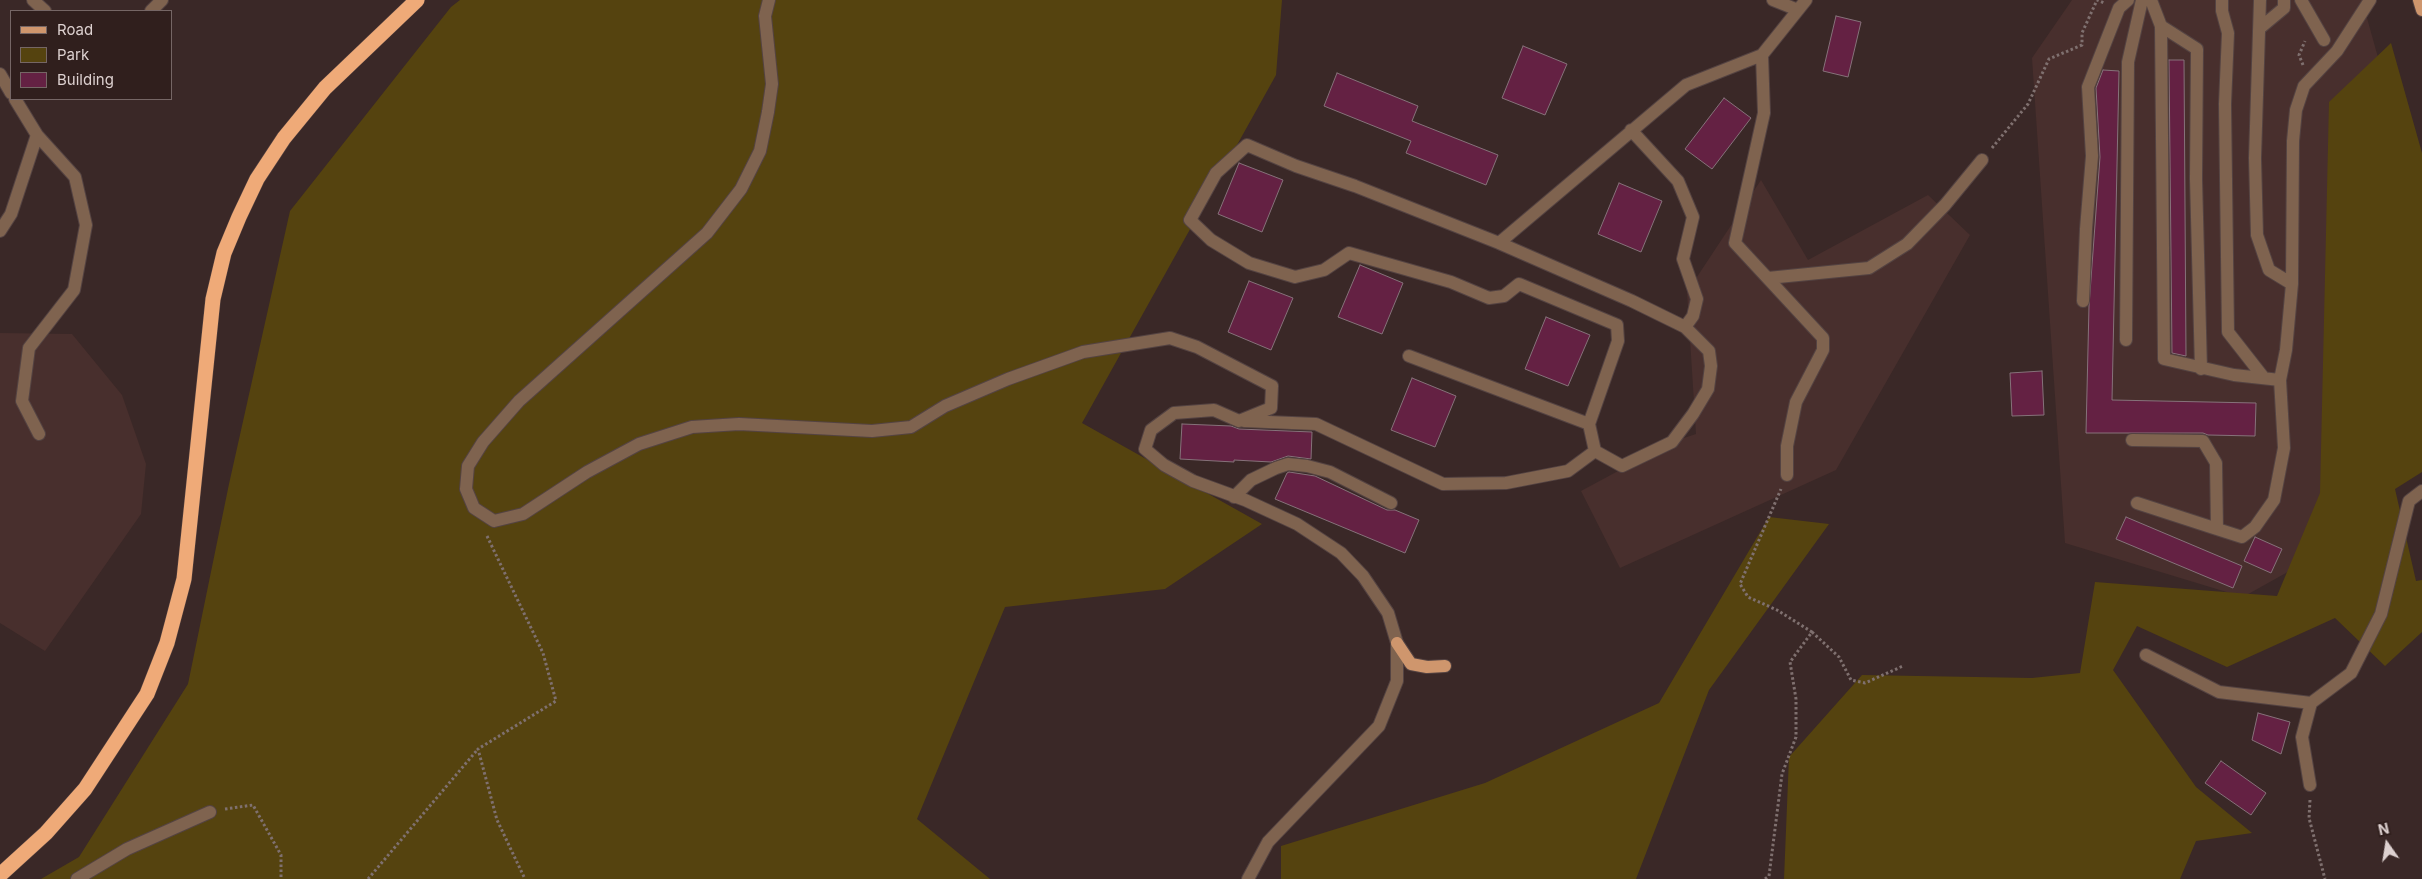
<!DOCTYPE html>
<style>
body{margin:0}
#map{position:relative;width:2422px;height:879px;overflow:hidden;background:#3a2827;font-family:Inter,sans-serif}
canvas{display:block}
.legend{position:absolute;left:10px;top:10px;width:162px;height:90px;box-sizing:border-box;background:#301f1d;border:1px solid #756665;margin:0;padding:6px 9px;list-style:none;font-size:15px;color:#ddd1d0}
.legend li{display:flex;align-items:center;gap:10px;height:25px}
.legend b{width:25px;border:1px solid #756665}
.north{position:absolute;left:2362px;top:819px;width:50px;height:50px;-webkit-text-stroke:4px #301f1d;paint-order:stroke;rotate:347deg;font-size:14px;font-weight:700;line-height:20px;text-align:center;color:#ddd1d0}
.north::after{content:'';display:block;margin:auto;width:18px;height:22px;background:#ddd1d0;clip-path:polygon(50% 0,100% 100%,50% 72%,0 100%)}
</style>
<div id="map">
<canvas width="2422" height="879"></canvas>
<ul class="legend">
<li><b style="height:6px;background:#cf966d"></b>Road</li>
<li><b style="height:14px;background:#55430f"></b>Park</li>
<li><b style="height:14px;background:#642143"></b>Building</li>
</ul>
<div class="north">N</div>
</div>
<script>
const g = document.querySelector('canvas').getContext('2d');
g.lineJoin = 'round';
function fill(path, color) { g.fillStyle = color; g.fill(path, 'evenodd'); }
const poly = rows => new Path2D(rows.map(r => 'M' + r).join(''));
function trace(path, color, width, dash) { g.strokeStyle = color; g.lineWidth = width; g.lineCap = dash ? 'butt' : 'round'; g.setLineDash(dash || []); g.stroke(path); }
fill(poly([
 [2072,0,2362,0,2384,79,2334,546,2243,597,2065,543,2032,58],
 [1761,180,1808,260,1928,195,1970,235,1836,470,1620,568,1581,491,1672,442,1696,434,1687,292],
 [0,333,72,334,122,395,146,464,141,514,45,651,0,623]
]), '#482f2d');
fill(poly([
 [460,0,1282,0,1276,75,1082,423,1262,524,1165,589,1005,607,917,819,990,879,41,879,79,857,188,684,229,484,290,211,451,7],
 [2391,43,2422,153,2422,472,2395,489,2416,581,2422,580,2422,632,2385,666,2335,618,2227,667,2137,626,2113,670,2196,787,2252,833,2196,841,2180,879,1784,879,1789,757,1862,675,2032,678,2080,673,2095,582,2277,596,2320,493,2329,102],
 [1769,517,1829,524,1709,690,1636,879,1281,879,1281,846,1485,783,1659,703]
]), '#55430f');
const building = poly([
 [1836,16,1861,22,1848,77,1823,71,1836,16],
 [1523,46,1567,64,1545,115,1502,98,1523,46],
 [2169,60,2184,60,2186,356,2172,353,2169,60],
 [2103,70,2119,71,2112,400,2256,403,2255,436,2208,435,2203,433,2086,433,2089,306,2100,157,2096,88,2103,70],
 [1337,73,1418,106,1412,121,1498,155,1486,185,1406,153,1411,141,1324,106,1337,73],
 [1724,98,1751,118,1712,169,1685,149,1724,98],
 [1239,163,1283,180,1262,232,1218,214,1239,163],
 [1619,183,1662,201,1641,252,1598,234,1619,183],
 [1360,265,1403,283,1382,334,1338,317,1360,265],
 [1249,281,1293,298,1271,350,1228,332,1249,281],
 [1546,317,1590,335,1568,386,1525,369,1546,317],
 [2042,371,2044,415,2012,416,2010,373,2042,371],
 [1412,378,1456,396,1435,447,1391,430,1412,378],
 [1182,424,1231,426,1239,429,1312,432,1311,459,1288,456,1271,462,1234,460,1234,462,1180,459,1182,424],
 [1289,472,1315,476,1387,510,1395,510,1419,520,1405,553,1275,499,1287,473,1289,472],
 [2126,517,2242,566,2233,588,2116,539,2126,517],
 [2255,537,2282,549,2271,573,2244,561,2255,537],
 [2258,713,2290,722,2281,754,2252,740,2258,713],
 [2221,761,2266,793,2251,815,2205,783,2221,761]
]);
fill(building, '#642143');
trace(building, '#86727a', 1);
const minor = poly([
 [33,0,45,11],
 [769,0,765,16,772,84,768,112,760,151,741,189,707,233,519,401,483,442,468,466,466,489,474,508,494,521,523,514,587,472,639,444,692,427,739,424,872,431,911,427,945,406,1008,379,1083,352,1170,338,1197,347,1272,386,1271,408,1239,421,1214,410,1174,413,1151,430,1145,449,1164,465,1193,481,1245,500,1297,524,1341,553,1363,576,1388,613,1397,643,1397,681,1379,726,1268,842,1248,879],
 [1773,0,1798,10],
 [2151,0,2161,26,2197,49,2196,179,2201,369],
 [2222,0,2222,11,2228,33,2225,104,2228,332,2264,378],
 [2260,0,2255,158,2257,235,2269,270,2292,284],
 [2301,0,2324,40],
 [151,11,162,0],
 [2161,26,2164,359,2234,375,2280,380],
 [2260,28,2284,8,2284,0],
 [1762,55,1764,113,1735,243,1823,338,1823,350,1796,402,1787,446,1787,475],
 [0,74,11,93],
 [37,135,75,177,86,225,74,290,29,348,22,401,39,434],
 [0,231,11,214,37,135,15,99],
 [1499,243,1632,301,1685,327,1693,316,1697,299,1683,259,1693,217,1678,181,1631,130],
 [1768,278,1869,268,1907,244,1945,205,1982,160],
 [2083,301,2086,229,2092,156,2088,87,2119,8,2128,0],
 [2126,340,2128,62,2142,0],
 [1409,356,1589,424,1618,341,1617,325,1519,284,1504,296,1489,298,1451,282,1349,253,1324,270,1295,277,1249,263,1211,240,1190,220,1216,173,1247,145,1296,166,1355,186,1499,243,1686,85,1762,55,1806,0],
 [1244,421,1316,424,1443,484,1506,483,1568,471,1595,451,1622,466,1672,442,1693,414,1708,389,1711,366,1709,351,1685,327],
 [1589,424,1595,451],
 [2132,440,2203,441,2216,463,2217,529,2242,537,2255,527,2274,500,2284,448,2280,380,2286,350,2292,284,2293,141,2296,110,2304,86,2337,51,2370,0],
 [1234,497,1251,480,1276,468,1288,464,1307,466,1330,472,1391,503],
 [2137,503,2217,529],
 [2146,655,2219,692,2311,703],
 [2310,785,2302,737,2311,703,2351,673,2381,614,2409,501,2422,491],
 [77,879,127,849,210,812]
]);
const major = poly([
 [2419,0,2422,10],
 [1397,643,1411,664,1427,667,1445,666]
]);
const highway = poly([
 [0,875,46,833,85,789,147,694,167,643,184,579,213,299,224,253,239,217,257,179,284,138,325,88,417,0]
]);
trace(minor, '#544342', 14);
trace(major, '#544342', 14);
trace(highway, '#544342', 16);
trace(poly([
 [2303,65,2299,55,2305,41],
 [1992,148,2028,104,2049,59,2082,45,2082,33,2097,0,2104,3],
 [487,536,543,653,556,701,478,749,497,820,525,879],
 [1812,632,1839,657,1851,680,1865,683,1903,666],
 [2310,800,2309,818,2325,879],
 [225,809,253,805,281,855,281,879],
 [368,879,478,749],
 [1765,879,1769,876,1782,774,1796,737,1796,699,1790,662,1812,632,1777,610,1748,597,1740,584,1781,489]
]), '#7f706f', 3, [2.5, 2.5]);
trace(minor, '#7f634f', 12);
trace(major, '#cf966d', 12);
trace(highway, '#efaa78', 15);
</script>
